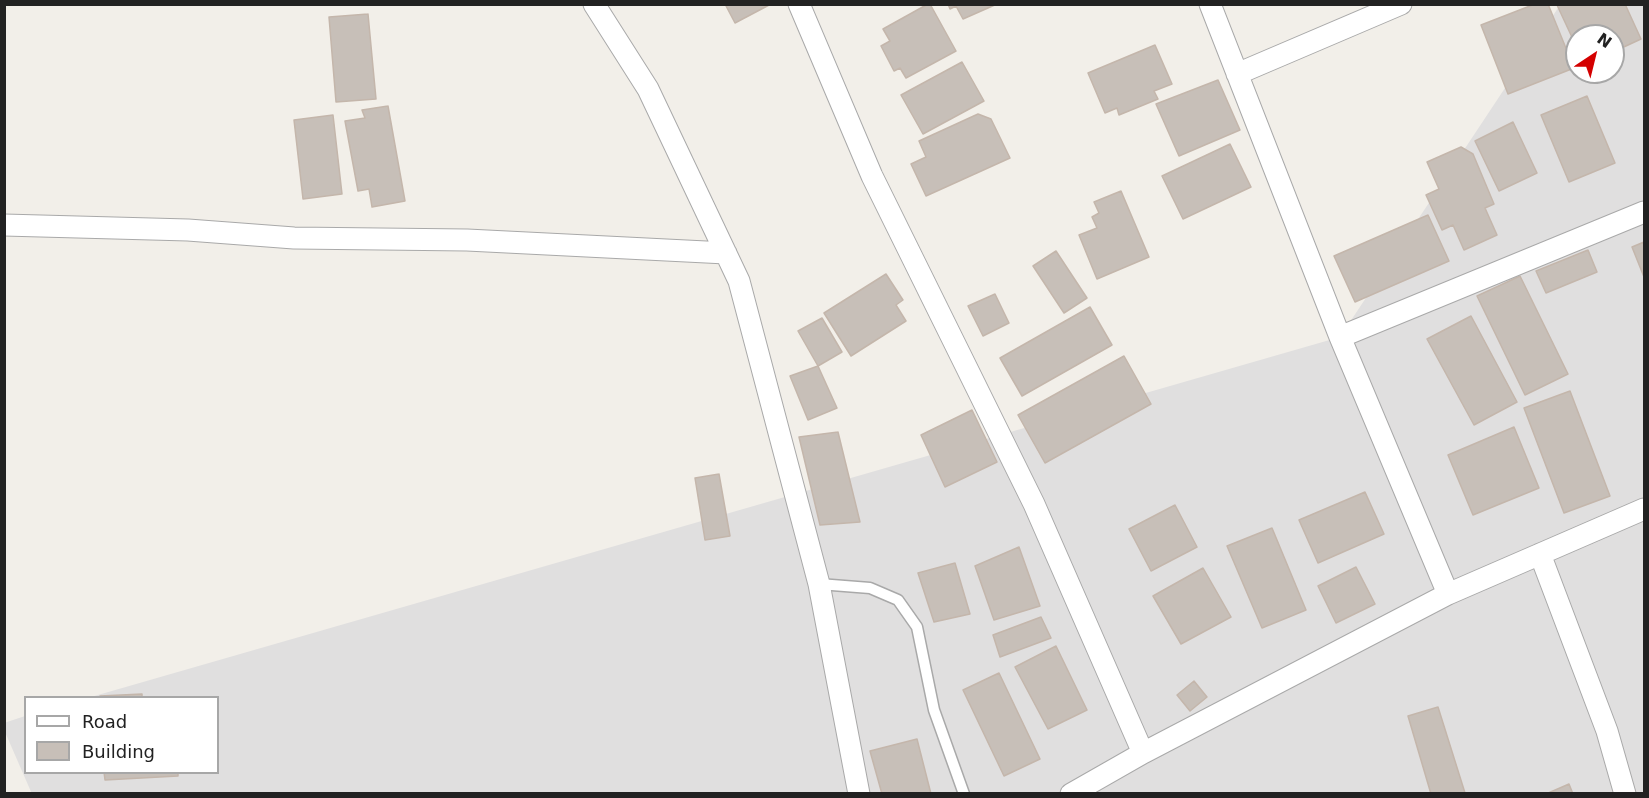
<!DOCTYPE html>
<style>
body{margin:0}
#map{position:relative;width:1649px;height:798px;overflow:hidden;background:#f2efe9;font-family:"DejaVu Sans",sans-serif}
canvas{display:block}
.frame{position:absolute;inset:0;border:6px solid #222;pointer-events:none}
.legend{position:absolute;left:24px;top:696px;width:195px;height:78px;box-sizing:border-box;background:#fff;border:2px solid #a7a7a7;margin:0;padding:8px 10px;list-style:none;font-size:18px;color:#222}
.legend li{display:flex;align-items:center;gap:12px;height:30px}
.legend b{width:30px;border:2px solid #a7a7a7}
.north{position:absolute;left:1565px;top:24px;width:60px;height:60px;box-sizing:border-box;background:#fff;border:2px solid #a7a7a7;border-radius:50%;rotate:35deg;font-size:16px;font-weight:700;line-height:24px;text-align:center;color:#222}
.north::after{content:'';display:block;margin:auto;width:21px;height:27px;background:#d40000;clip-path:polygon(50% 0,100% 100%,50% 72%,0 100%)}
</style>
<div id="map">
<canvas width="1649" height="798"></canvas>
<div class="frame"></div>
<ul class="legend">
<li><b style="height:8px;background:#fff"></b>Road</li>
<li><b style="height:16px;background:#c7bfb8"></b>Building</li>
</ul>
<div class="north">N</div>
</div>
<script>
const g = document.querySelector('canvas').getContext('2d');
g.lineJoin = 'round';
function fill(path, color) { g.fillStyle = color; g.fill(path, 'evenodd'); }
const poly = rows => new Path2D(rows.map(r => 'M' + r).join(''));
function trace(path, color, width, dash) { g.strokeStyle = color; g.lineWidth = width; g.lineCap = dash ? 'butt' : 'round'; g.setLineDash(dash || []); g.stroke(path); }
fill(poly([
 [1560,5,1644,5,1644,793,32,794,5,732,4,723,25,716,26,772,218,772,218,698,91,697,1340,337],
 [1577,36,1613,36,1613,72,1577,72]
]), '#e0dfdf');
const building = poly([
 [725,4,771,4,735,23,725,4],
 [928,4,930,4,956,51,906,78,900,68,894,71,881,46,890,41,883,29,928,4],
 [948,4,997,4,963,19,956,6,950,9,948,4],
 [1535,4,1548,4,1574,68,1508,94,1481,25,1535,4],
 [1625,4,1641,39,1613,52,1613,36,1577,36,1577,48,1557,5,1625,4],
 [368,14,376,99,336,102,329,17,368,14],
 [1155,45,1172,84,1154,91,1158,99,1119,115,1117,108,1105,113,1088,73,1155,45],
 [962,62,984,101,923,134,901,95,962,62],
 [1218,80,1240,130,1179,156,1156,104,1218,80],
 [1587,96,1615,163,1569,182,1541,115,1587,96],
 [388,106,405,201,372,207,369,189,358,191,345,121,365,118,362,110,388,106],
 [978,114,991,119,1010,158,926,196,911,164,926,157,919,141,978,114],
 [333,115,342,194,303,199,294,120,333,115],
 [1513,122,1537,173,1499,191,1475,141,1513,122],
 [1230,144,1251,187,1183,219,1162,176,1230,144],
 [1461,147,1473,154,1494,204,1485,208,1497,235,1464,250,1453,225,1442,230,1426,195,1439,189,1427,162,1461,147],
 [1121,191,1149,257,1097,279,1079,235,1097,228,1092,217,1099,213,1094,202,1121,191],
 [1428,215,1449,261,1355,302,1334,256,1428,215],
 [1644,242,1644,277,1632,247,1644,242],
 [1588,250,1597,272,1546,293,1536,271,1588,250],
 [1056,251,1087,298,1064,313,1033,266,1056,251],
 [886,274,903,300,896,305,906,321,851,356,824,313,886,274],
 [1520,276,1568,374,1525,395,1477,296,1520,276],
 [995,294,1009,323,983,336,968,306,995,294],
 [1090,307,1112,345,1022,396,1000,358,1090,307],
 [1471,316,1517,402,1474,425,1427,339,1471,316],
 [822,318,842,352,818,366,798,331,822,318],
 [1124,356,1151,404,1045,463,1018,415,1124,356],
 [818,366,837,408,808,420,790,376,818,366],
 [1570,391,1610,496,1564,513,1524,408,1570,391],
 [972,410,997,462,945,487,921,435,972,410],
 [1514,427,1539,488,1473,515,1448,455,1514,427],
 [838,432,860,522,820,525,799,437,838,432],
 [719,474,730,536,705,540,695,478,719,474],
 [1365,492,1384,534,1318,563,1299,520,1365,492],
 [1175,505,1197,547,1151,571,1129,529,1175,505],
 [1272,528,1306,610,1262,628,1227,546,1272,528],
 [1019,547,1040,606,994,620,975,566,1019,547],
 [955,563,970,614,934,622,918,573,955,563],
 [1356,567,1375,604,1336,623,1318,586,1356,567],
 [1203,568,1231,617,1181,644,1153,596,1203,568],
 [1041,617,1051,638,1000,657,993,635,1041,617],
 [1056,646,1087,710,1048,729,1015,667,1056,646],
 [999,673,1040,759,1004,776,963,690,999,673],
 [1194,681,1207,697,1190,711,1177,695,1194,681],
 [142,694,142,698,100,698,100,696,142,694],
 [1438,707,1465,793,1462,794,1431,794,1408,716,1438,707],
 [917,739,931,794,882,794,870,751,917,739],
 [104,772,178,772,178,776,105,780,104,772],
 [1569,784,1573,794,1546,794,1569,784]
]);
fill(building, '#c7bfb8');
trace(building, '#c4b6ab', 1.5);
const service = poly([
 [819,584,870,588,898,600,917,627,934,710,964,794]
]);
const minor = poly([
 [594,4,648,89,739,281,819,584,859,794],
 [799,4,872,176,1034,504,1143,753,1071,794],
 [1210,4,1340,337,1448,594],
 [1237,74,1401,4],
 [4,225,188,230,294,238,467,240,726,253],
 [1340,337,1644,212],
 [1540,554,1607,731,1625,794],
 [1143,753,1448,594,1644,509]
]);
trace(service, '#a9a9a9', 13);
trace(minor, '#a9a9a9', 23);
trace(service, '#fff', 10);
trace(minor, '#fff', 21);
</script>
